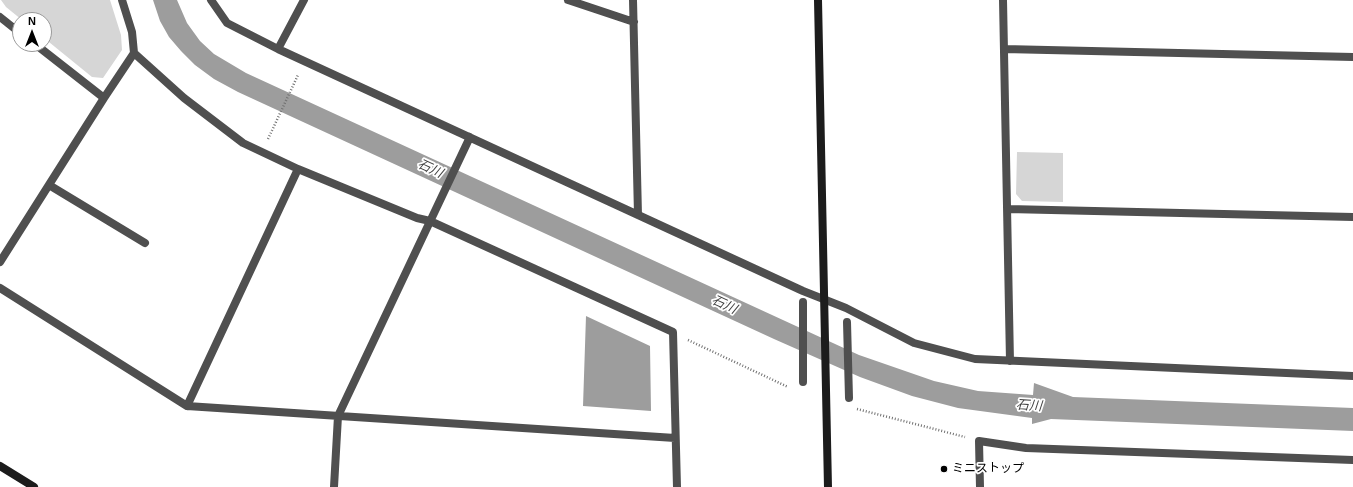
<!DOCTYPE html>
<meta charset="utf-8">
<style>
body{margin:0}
#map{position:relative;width:1353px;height:487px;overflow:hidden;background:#fff;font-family:Arial,sans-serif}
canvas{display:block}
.north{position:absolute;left:12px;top:12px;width:40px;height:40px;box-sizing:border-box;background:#fff;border:1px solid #999;border-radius:50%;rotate:0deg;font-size:11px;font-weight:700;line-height:16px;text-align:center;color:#000}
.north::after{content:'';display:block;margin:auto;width:14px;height:18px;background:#000;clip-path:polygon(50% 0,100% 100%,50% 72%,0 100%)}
</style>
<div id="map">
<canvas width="1353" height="487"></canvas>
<div class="north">N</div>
</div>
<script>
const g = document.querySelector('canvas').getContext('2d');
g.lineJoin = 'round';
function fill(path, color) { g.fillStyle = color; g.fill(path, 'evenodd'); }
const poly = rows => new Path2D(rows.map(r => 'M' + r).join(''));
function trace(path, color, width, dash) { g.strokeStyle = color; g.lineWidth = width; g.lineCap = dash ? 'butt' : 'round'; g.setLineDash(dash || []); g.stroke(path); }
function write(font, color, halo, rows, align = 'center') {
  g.font = font + ' Arial,"Noto Sans JP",sans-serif'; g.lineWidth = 3.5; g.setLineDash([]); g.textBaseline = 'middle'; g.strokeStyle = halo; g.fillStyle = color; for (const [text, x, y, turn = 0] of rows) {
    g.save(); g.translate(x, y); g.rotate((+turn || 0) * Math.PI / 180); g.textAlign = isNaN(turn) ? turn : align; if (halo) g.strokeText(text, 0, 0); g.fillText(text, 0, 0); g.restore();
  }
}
fill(poly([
 [1,0,110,0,121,35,122,50,103,78,92,77,44,38,44,20,22,20,6,7],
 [1017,152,1063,153,1063,202,1022,201,1016,194]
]), '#d6d6d6');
fill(poly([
 [153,0,177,0,187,23,200,41,214,54,246,73,859,355,934,381,978,391,1033,395,1034,383,1073,397,1353,408,1353,431,1051,419,1032,424,1032,418,958,408,912,396,860,377,774,339,238,92,214,79,195,65,181,51,169,37,160,21],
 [586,316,650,346,651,411,583,406]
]), '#9d9d9d');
trace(poly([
 [268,139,298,75],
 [688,340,788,387],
 [857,409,965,437]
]), '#717171', 2.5, [1, 2]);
trace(poly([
 [122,0,132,32,134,53,184,98,243,143,298,169,417,218,430,221,673,332,677,487],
 [211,0,227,23,278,49,803,291,846,308,914,343,975,359,1353,376],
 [568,0,634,22],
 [633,0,638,215],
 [1003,0,1010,361],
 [0,17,20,33],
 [35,44,104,98],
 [278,49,304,0],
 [1004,49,1353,57],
 [49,185,145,243],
 [1008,209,1353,217],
 [0,262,104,98,134,53],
 [0,288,187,406,675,438],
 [803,302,803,382],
 [847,322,849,398],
 [187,406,298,169],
 [334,487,338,416,470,137],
 [980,487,979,441,1026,448,1353,460]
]), '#4f4f4f', 8);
trace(poly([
 [818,0,828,487],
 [0,466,34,487]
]), '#1c1c1c', 8);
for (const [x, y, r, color] of [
 [944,469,4,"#000"]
]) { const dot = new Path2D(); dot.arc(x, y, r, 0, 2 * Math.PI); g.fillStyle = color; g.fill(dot); trace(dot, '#fff', 1.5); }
write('12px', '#000', '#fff', [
 ["ミニストップ",952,469]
], 'left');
write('italic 13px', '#3e3e3e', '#fff', [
 ["石川",430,169,25],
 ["石川",724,305,25],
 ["石川",1029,406,4]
]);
</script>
